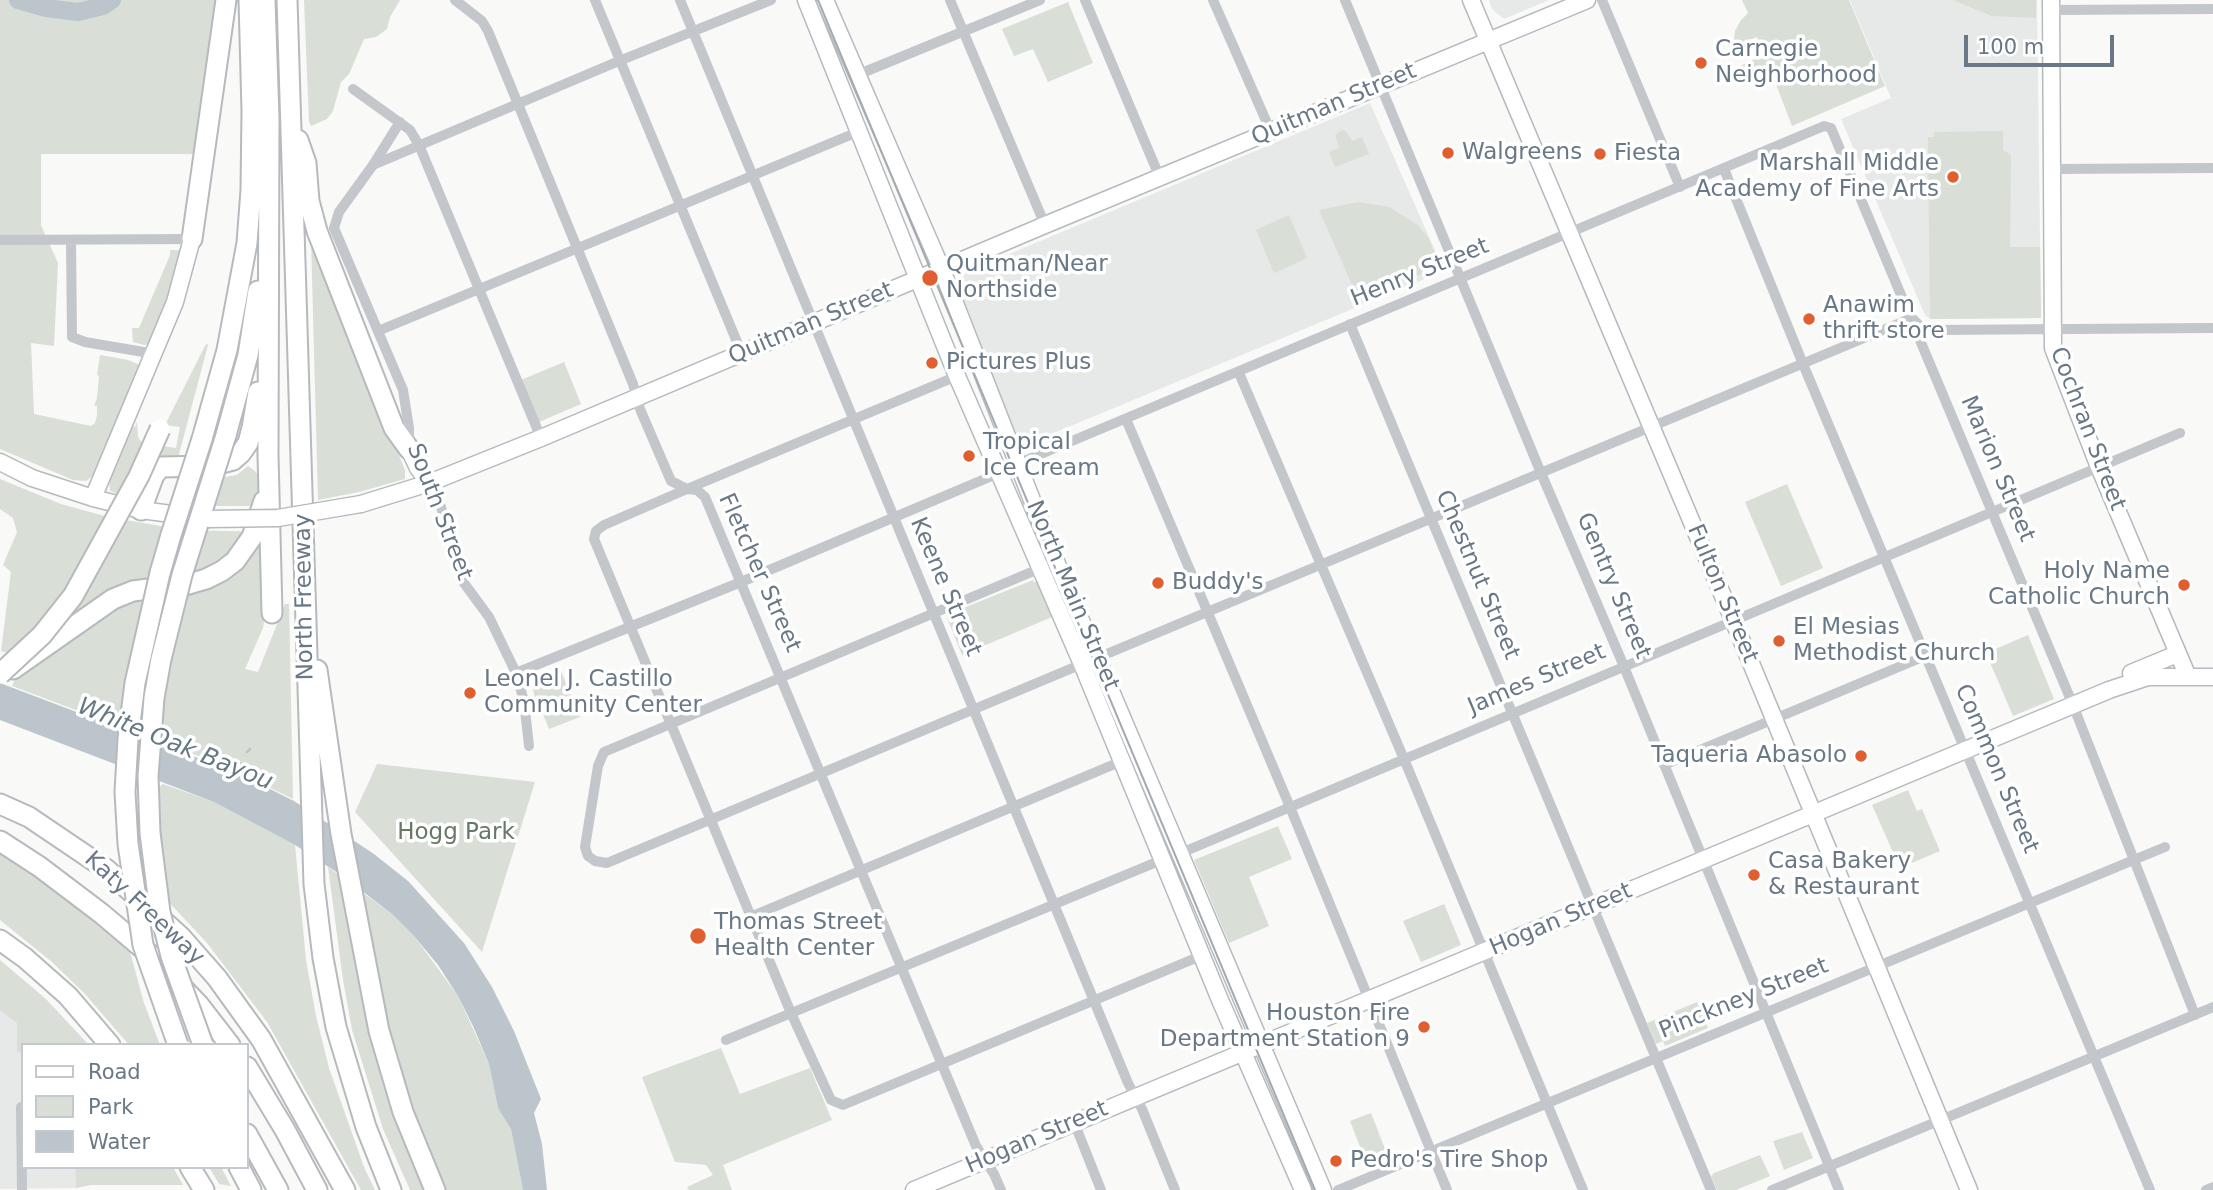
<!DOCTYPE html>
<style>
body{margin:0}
#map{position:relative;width:2213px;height:1190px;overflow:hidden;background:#f9f9f7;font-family:"DejaVu Sans",sans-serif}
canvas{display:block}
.legend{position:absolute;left:21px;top:1043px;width:228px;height:126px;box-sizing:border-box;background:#fff;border:2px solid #c3c9cf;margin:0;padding:9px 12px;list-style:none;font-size:21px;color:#697887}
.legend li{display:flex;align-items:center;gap:14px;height:35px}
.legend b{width:35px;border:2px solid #c3c9cf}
.scale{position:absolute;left:1964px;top:35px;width:150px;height:32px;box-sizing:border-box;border:4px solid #697887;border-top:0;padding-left:9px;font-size:21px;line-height:24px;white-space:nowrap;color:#697887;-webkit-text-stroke:5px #fff;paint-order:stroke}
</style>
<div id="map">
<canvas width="2213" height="1190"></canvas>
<ul class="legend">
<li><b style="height:9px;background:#fff"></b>Road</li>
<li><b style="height:19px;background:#d9ded6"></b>Park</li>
<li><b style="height:19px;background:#bcc5cb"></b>Water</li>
</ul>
<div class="scale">100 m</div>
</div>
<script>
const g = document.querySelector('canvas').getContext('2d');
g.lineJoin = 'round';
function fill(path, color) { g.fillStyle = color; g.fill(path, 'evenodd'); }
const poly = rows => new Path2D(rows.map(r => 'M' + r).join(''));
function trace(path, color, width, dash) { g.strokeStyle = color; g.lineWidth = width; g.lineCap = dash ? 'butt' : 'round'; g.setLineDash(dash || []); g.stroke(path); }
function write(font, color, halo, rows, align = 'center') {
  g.font = font + ' "DejaVu Sans",sans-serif'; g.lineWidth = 7; g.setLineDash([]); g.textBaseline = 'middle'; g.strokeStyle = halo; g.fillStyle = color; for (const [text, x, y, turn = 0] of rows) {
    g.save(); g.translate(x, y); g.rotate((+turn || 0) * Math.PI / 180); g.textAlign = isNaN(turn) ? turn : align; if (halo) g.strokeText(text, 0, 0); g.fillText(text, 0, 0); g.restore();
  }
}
fill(poly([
 [1489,0,1549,0,1504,19,1492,9],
 [1850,0,2037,0,2041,318,1930,319,1925,315,1841,119,1891,98],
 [1370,103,1444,271,1020,447,961,304,959,275],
 [0,1011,17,1023,17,1051,23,1052,23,1167,75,1167,76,1188,0,1189]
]), '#e7e8e8');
fill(poly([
 [0,0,221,0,201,154,41,154,41,225,58,263,54,346,31,343,34,414,91,426,95,423,97,415,97,406,94,406,97,398,99,376,97,375,100,355,128,360,140,365,95,474,86,481,73,480,0,449],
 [304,0,400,0,390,17,387,29,376,37,364,39,349,74,341,82,333,111,327,119,311,126,309,122],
 [1742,0,1849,0,1885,86,1792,126,1774,79,1740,66,1764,55,1757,37,1733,46,1735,31,1741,20,1748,13],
 [1953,0,2036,0,2036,18,1992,16],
 [1068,2,1093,63,1048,82,1033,49,1014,56,1002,29],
 [1342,130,1346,131,1352,141,1362,137,1369,154,1335,167,1329,152,1339,148,1335,135],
 [2003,131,2003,150,2011,155,2010,247,2040,247,2041,318,1930,319,1928,137,1934,137,1934,132],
 [1358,202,1389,207,1418,225,1429,239,1440,267,1360,297,1357,296,1319,210],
 [1289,215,1307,258,1274,273,1256,230],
 [311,239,405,470,405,479,359,492,318,500],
 [170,250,181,250,181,253,171,295,150,344,144,345,133,342,132,328,139,328,170,255],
 [206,344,208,345,178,458,150,465,156,445,176,448,180,427,165,425],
 [564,362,581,404,539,422,521,380],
 [137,422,138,437,143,444,119,494,110,491,109,479,131,426,135,427],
 [248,466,255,471,260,479,257,506,209,506,218,478,237,475],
 [0,479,61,504,108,517,184,530,267,532,267,606,263,628,245,669,258,672,285,604,289,604,293,799,230,768,12,686,16,677,11,654,1,651,11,572,3,565,17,532,13,518,0,509],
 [1787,484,1823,568,1781,586,1745,502],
 [1033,580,1034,582,1040,582,1039,586,1043,596,1045,595,1052,617,962,655,946,615],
 [2028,635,2054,699,2013,716,1986,653],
 [561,671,580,717,549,729,541,709,538,709,531,682,543,676,547,678],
 [377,764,535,782,482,952,355,812],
 [163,784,214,802,295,845,306,960,316,1016,329,1068,364,1167,375,1190,361,1190,267,1022,207,943,163,896,153,792],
 [1908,790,1917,811,1922,809,1940,851,1900,868,1872,805],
 [1278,826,1292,859,1249,877,1269,926,1229,943,1194,860],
 [0,851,25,868,129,948,144,1003,160,1045,129,1045,85,994,52,962,0,920],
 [328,867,392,914,414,936,458,996,489,1064,498,1108,511,1128,523,1190,410,1190,383,1129,352,1030,343,980],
 [1444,904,1461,945,1421,962,1403,921],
 [0,960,46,999,89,1045,23,1045,23,1052,17,1052,17,1023,0,1011],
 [1697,1002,1708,1028,1665,1046,1663,1041,1656,1044,1647,1023],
 [721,1048,740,1094,810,1068,832,1120,723,1165,732,1190,689,1190,687,1187,713,1175,706,1165,675,1162,642,1077],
 [1371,1113,1387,1154,1366,1162,1350,1121],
 [1802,1132,1813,1158,1784,1170,1773,1141],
 [1760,1155,1770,1176,1736,1190,1717,1190,1711,1176,1714,1173],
 [75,1167,173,1167,183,1185,91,1185,76,1188],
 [209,1167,221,1167,231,1186,219,1184]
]), '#d9ded6');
fill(poly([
 [0,683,240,774,294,801,374,854,408,881,464,943,492,987,514,1031,541,1099,534,1113,542,1144,547,1190,523,1190,511,1129,498,1108,489,1064,473,1026,458,996,438,965,414,936,392,914,344,877,295,845,214,802,0,720]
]), '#bcc5cb');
trace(poly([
 [247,752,250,749],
 [233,775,240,763]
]), '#bcc5cb', 2.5);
trace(poly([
 [18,0,46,8,78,12,103,6,112,0]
]), '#bcc5cb', 18);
const secondary = poly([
 [806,0,957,376,1082,664,1220,1000,1303,1190],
 [825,0,942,270,1057,564,1323,1190],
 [1471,0,1734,622,1969,1190],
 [2051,0,2053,348,2099,467,2188,677],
 [409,449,418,468,429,483],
 [0,462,32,478,93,498,141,510,209,519],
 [93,498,175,302,192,239],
 [361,504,429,483,541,438,1045,225,1587,0],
 [2131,673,2177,654],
 [914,1190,2109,690,2148,677,2213,677]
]);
const highway = poly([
 [265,0,269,118,268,455,272,613],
 [287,0,314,884,323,958,336,1027,366,1127,391,1190],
 [298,140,306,163,309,201,317,231,394,428,409,449],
 [192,239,226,0],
 [226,435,248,355,258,291],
 [202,439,227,350,247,243,251,190,252,111,249,0],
 [141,510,154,475,161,467,210,466,233,460,241,453,248,443,252,428,258,392],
 [160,573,171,535],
 [13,669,113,599,133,591,189,584,206,579,222,571,235,561,252,537,264,501],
 [317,670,341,834,379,1031,403,1112,435,1190],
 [0,804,29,817,106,869,181,937,217,978,261,1039,345,1190],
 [0,841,40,867,102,914,154,958,199,1005,230,1045],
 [0,940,25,958,68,996,110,1045],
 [247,1067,285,1130,317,1190],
 [247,1134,278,1190],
 [190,1167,204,1190],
 [239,1167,251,1190]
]);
trace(secondary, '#b5babf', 19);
trace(highway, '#b6b9bd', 23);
trace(poly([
 [455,0,482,21,488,31,633,384,640,409,671,481,687,489,697,490,705,497,976,1146,994,1174,1001,1190],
 [595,0,742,354],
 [680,0,1128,1083,1142,1109,1175,1190],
 [950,0,1045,225],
 [1085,0,1160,178],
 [1213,0,1271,132],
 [1345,0,1541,473,1620,657,1839,1190],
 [1602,0,1680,187],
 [2051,10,2213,9],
 [857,75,1040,0],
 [353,89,410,130,419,145,541,438],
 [373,165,400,122],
 [1724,169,1803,364,2150,1190],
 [2053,169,2213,168],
 [0,240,192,239],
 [71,240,72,337,85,342,155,354],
 [1350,324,1711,1190],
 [378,331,860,131],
 [1239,373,1404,759,1583,1190],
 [957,376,687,489,604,525,596,531,594,539,791,1013,831,1100,843,1105,1203,955],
 [1126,419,1290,807,1447,1190],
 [409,447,409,428,403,390,334,228,339,212,373,165,619,61,771,0],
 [1017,464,1824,126,1831,128,2073,705,2195,1015],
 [429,483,441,507,461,579,489,617,516,673,524,701,529,746],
 [1041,568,604,752,598,766,585,847,588,856,595,861,607,863,1082,664],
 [1097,658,1912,318,1921,327,1933,330,2213,328],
 [516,673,741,582,999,473],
 [1664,765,1925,656],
 [1181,853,2180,433],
 [750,917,1122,761],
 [726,1040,1164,859],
 [21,1107,22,1190],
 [1074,1122,1101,1190],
 [1338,1190,2165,847],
 [1772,1190,2213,1007],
 [2206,1190,2213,1187]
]), '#c3c6ca', 10);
trace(secondary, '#fff', 16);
trace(highway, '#fff', 19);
trace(poly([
 [818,0,1315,1190]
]), '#a4aab0', 2);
const secondaryBridge = poly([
 [209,519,278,518,361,504]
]);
const highwayBridge = poly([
 [171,535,202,439],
 [160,573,135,683,128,739,125,792,128,844,143,945,178,1045],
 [0,674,42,635,73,596,139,476,160,429],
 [203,1045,171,956,160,912,150,833,148,776,154,698,161,659,182,575,226,435]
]);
trace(secondaryBridge, '#b5babf', 19, []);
trace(highwayBridge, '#b6b9bd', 23, []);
trace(secondaryBridge, '#fff', 16);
trace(highwayBridge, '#fff', 19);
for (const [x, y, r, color] of [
 [1701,63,7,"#df5f31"],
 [1448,153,7,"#df5f31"],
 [1600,154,7,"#df5f31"],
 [1953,177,7,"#df5f31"],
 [930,278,9,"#df5f31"],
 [1809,319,7,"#df5f31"],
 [932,363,7,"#df5f31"],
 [969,456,7,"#df5f31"],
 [1158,583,7,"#df5f31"],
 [2184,585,7,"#df5f31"],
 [1779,641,7,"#df5f31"],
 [470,693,7,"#df5f31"],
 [1861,756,7,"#df5f31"],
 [1754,875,7,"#df5f31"],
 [698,936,9,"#df5f31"],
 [1424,1027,7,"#df5f31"],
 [1336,1161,7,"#df5f31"]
]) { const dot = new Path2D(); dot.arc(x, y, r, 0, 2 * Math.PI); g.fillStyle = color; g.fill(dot); trace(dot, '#fff', 2.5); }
write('23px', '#697887', '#fff', [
 ["Carnegie",1715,50],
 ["Neighborhood",1715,76],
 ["Walgreens",1462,153],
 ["Fiesta",1614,154],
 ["Marshall Middle",1939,164,"right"],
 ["Academy of Fine Arts",1939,190,"right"],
 ["Quitman/Near",946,265],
 ["Northside",946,291],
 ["Anawim",1823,306],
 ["thrift store",1823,332],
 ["Pictures Plus",946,363],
 ["Tropical",983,443],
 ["Ice Cream",983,469],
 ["Holy Name",2170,572,"right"],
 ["Catholic Church",2170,598,"right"],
 ["Buddy's",1172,583],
 ["El Mesias",1793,628],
 ["Methodist Church",1793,654],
 ["Leonel J. Castillo",484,680],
 ["Community Center",484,706],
 ["Taqueria Abasolo",1847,756,"right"],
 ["Casa Bakery",1768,862],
 ["& Restaurant",1768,888],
 ["Thomas Street",714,923],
 ["Health Center",714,949],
 ["Houston Fire",1410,1014,"right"],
 ["Department Station 9",1410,1040,"right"],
 ["Pedro's Tire Shop",1350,1161]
], 'left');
write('23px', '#697887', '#fff', [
 ["Quitman Street",1334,105,-23],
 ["Henry Street",1420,273,-22],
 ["Quitman Street",811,324,-23],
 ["Cochran Street",2087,429,69],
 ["Marion Street",1997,469,67],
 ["South Street",439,512,69],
 ["Fletcher Street",759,573,66],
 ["Chestnut Street",1477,575,67],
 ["Gentry Street",1613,586,67],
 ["Keene Street",945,587,67],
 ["Fulton Street",1722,594,67],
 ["North Main Street",1072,596,67],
 ["North Freeway",305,597,-91],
 ["James Street",1537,680,-23],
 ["Common Street",1996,769,67],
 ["Katy Freeway",144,909,43],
 ["Hogan Street",1561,920,-23],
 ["Pinckney Street",1744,999,-22],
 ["Hogan Street",1037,1138,-23]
]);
write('23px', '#667964', '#fff', [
 ["Hogg Park",456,833]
]);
write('italic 24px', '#657982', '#fff', [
 ["White Oak Bayou",175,745,22]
]);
</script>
